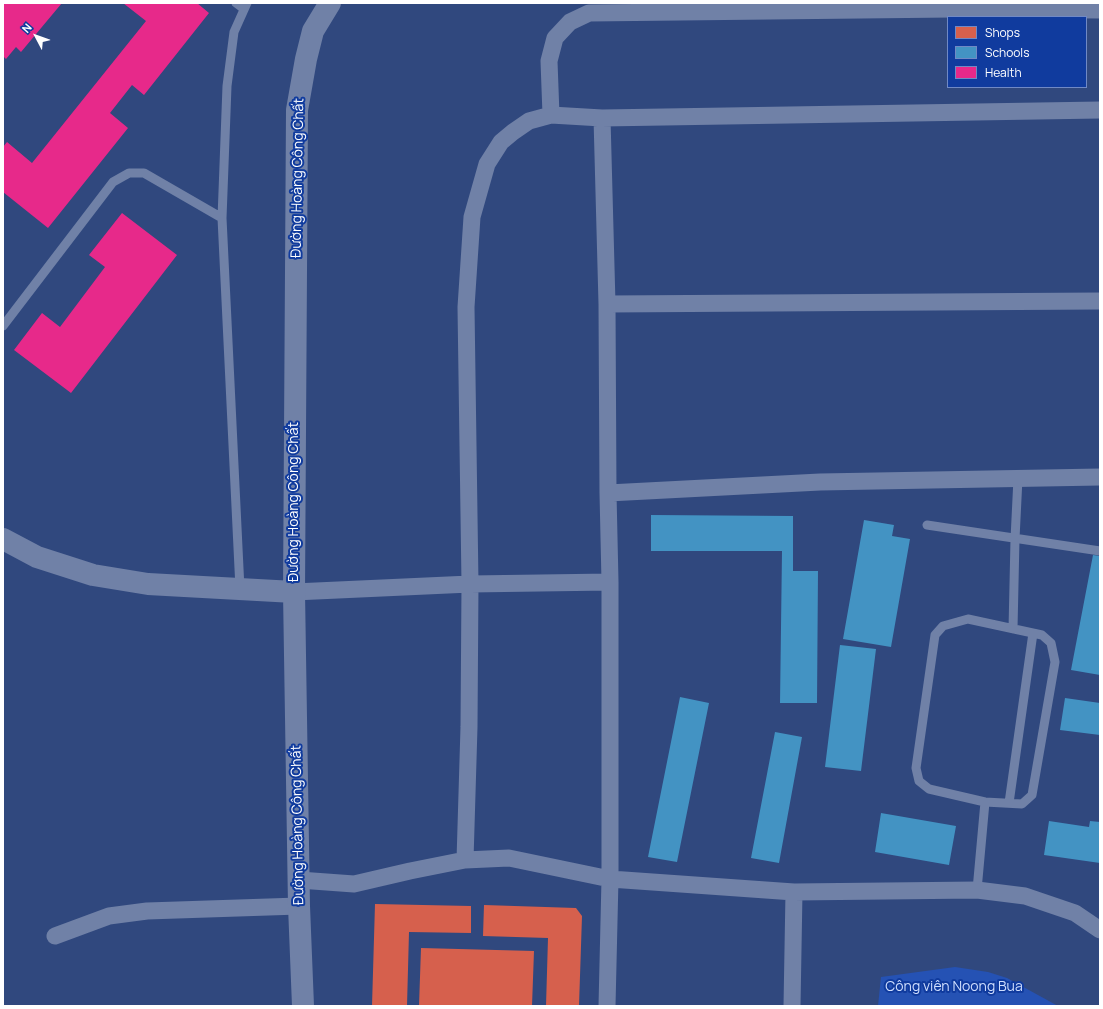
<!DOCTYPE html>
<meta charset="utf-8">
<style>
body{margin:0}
#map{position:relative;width:1103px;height:1009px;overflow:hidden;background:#30487e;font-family:Manrope,sans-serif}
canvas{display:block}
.frame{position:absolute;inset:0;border:4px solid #fff;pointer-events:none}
.legend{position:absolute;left:947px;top:16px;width:140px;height:72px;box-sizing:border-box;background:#103b9e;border:1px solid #7089c5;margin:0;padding:5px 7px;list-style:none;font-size:12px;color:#fff}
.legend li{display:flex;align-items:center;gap:8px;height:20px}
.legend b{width:20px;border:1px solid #7089c5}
.north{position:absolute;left:16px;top:16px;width:40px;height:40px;-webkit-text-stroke:3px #103b9e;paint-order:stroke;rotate:311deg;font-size:11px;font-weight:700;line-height:16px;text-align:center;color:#fff}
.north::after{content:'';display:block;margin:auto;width:14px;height:18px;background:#fff;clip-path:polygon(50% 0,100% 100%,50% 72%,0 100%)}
</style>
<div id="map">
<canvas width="1103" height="1009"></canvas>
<div class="frame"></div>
<ul class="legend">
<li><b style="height:11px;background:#d6604d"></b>Shops</li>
<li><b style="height:11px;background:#4393c3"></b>Schools</li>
<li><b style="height:11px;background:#e7298a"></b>Health</li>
</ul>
<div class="north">N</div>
</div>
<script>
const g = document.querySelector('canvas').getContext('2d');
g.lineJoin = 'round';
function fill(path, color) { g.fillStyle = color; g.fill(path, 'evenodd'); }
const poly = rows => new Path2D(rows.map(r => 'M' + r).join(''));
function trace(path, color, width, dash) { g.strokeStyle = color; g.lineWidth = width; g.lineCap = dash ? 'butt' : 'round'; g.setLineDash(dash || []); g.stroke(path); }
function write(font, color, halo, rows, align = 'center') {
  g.font = font + ' Manrope,sans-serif'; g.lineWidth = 4; g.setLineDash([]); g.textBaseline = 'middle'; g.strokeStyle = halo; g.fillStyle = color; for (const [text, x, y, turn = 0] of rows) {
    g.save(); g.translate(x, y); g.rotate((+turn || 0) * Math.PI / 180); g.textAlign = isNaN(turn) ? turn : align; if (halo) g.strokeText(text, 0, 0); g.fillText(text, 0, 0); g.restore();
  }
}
fill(poly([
 [955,967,988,972,1007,978,1058,1006,878,1006,881,977]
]), '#2552b4');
fill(poly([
 [375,904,471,906,471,933,409,932,407,1006,372,1006],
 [484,905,576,908,582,916,579,1006,546,1006,548,938,483,936],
 [421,948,534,951,532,1006,419,1006]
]), '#d6604d');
fill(poly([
 [651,515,793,516,793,571,818,571,817,703,780,703,782,551,651,551],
 [864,520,894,525,892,536,910,539,891,647,843,639],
 [1093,555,1100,556,1100,675,1071,670],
 [840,645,876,649,861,771,825,767],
 [680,697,709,703,677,862,648,857],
 [1065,698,1100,703,1100,735,1060,730],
 [775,732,802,737,779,863,751,858],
 [881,813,956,826,949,865,875,852],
 [1049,821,1089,827,1090,821,1100,822,1100,863,1044,855]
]), '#4393c3');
fill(poly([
 [3,3,62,3,21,52,16,47,6,59,3,56],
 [123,3,197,3,209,13,144,95,132,85,110,113,128,128,48,228,3,192,3,147,7,142,32,163,146,21],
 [122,213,177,255,71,393,14,350,42,313,60,327,105,267,89,255]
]), '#e7298a');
trace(poly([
 [236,3,244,9],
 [3,326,113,182,129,173,144,173,222,218],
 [927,525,1100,551],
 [240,589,222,218,227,86,234,32,247,3],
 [968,619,1042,635,1051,643,1055,662,1032,795,1022,804,985,802,929,789,919,781,916,768,935,635,943,626,968,619],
 [1013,629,1015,539,1018,478],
 [1009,803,1033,633],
 [977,890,985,802]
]), '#7081a7', 9);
trace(poly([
 [551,115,549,61,555,38,570,22,589,13,952,9,1100,10],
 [602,118,607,304,608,493,610,582,610,879,607,1006],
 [607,304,1100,301],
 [608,493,820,482,1100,477],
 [294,592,470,584,610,582],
 [465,860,469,727,470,584,466,307,472,217,487,164,501,142,513,132,529,121,551,115,602,118,1100,110],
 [299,880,354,884,410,871,465,860,509,858,610,879,794,892,977,890,1025,896,1075,913,1100,930],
 [55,936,109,916,147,911,299,906],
 [792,1006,794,892]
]), '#7081a7', 17);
trace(poly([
 [3,539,37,557,93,575,148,584,294,592],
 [303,1006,299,906,294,592,297,110,306,59,313,31,330,3]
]), '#7081a7', 22);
write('14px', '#fff', '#103b9e', [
 ["Đường Hoàng Công Chất",298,178,-89],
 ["Đường Hoàng Công Chất",294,502,-90],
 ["Đường Hoàng Công Chất",298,825,-91]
]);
write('14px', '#cfdefe', '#103b9e', [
 ["Công viên Noong Bua",954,987]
]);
</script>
